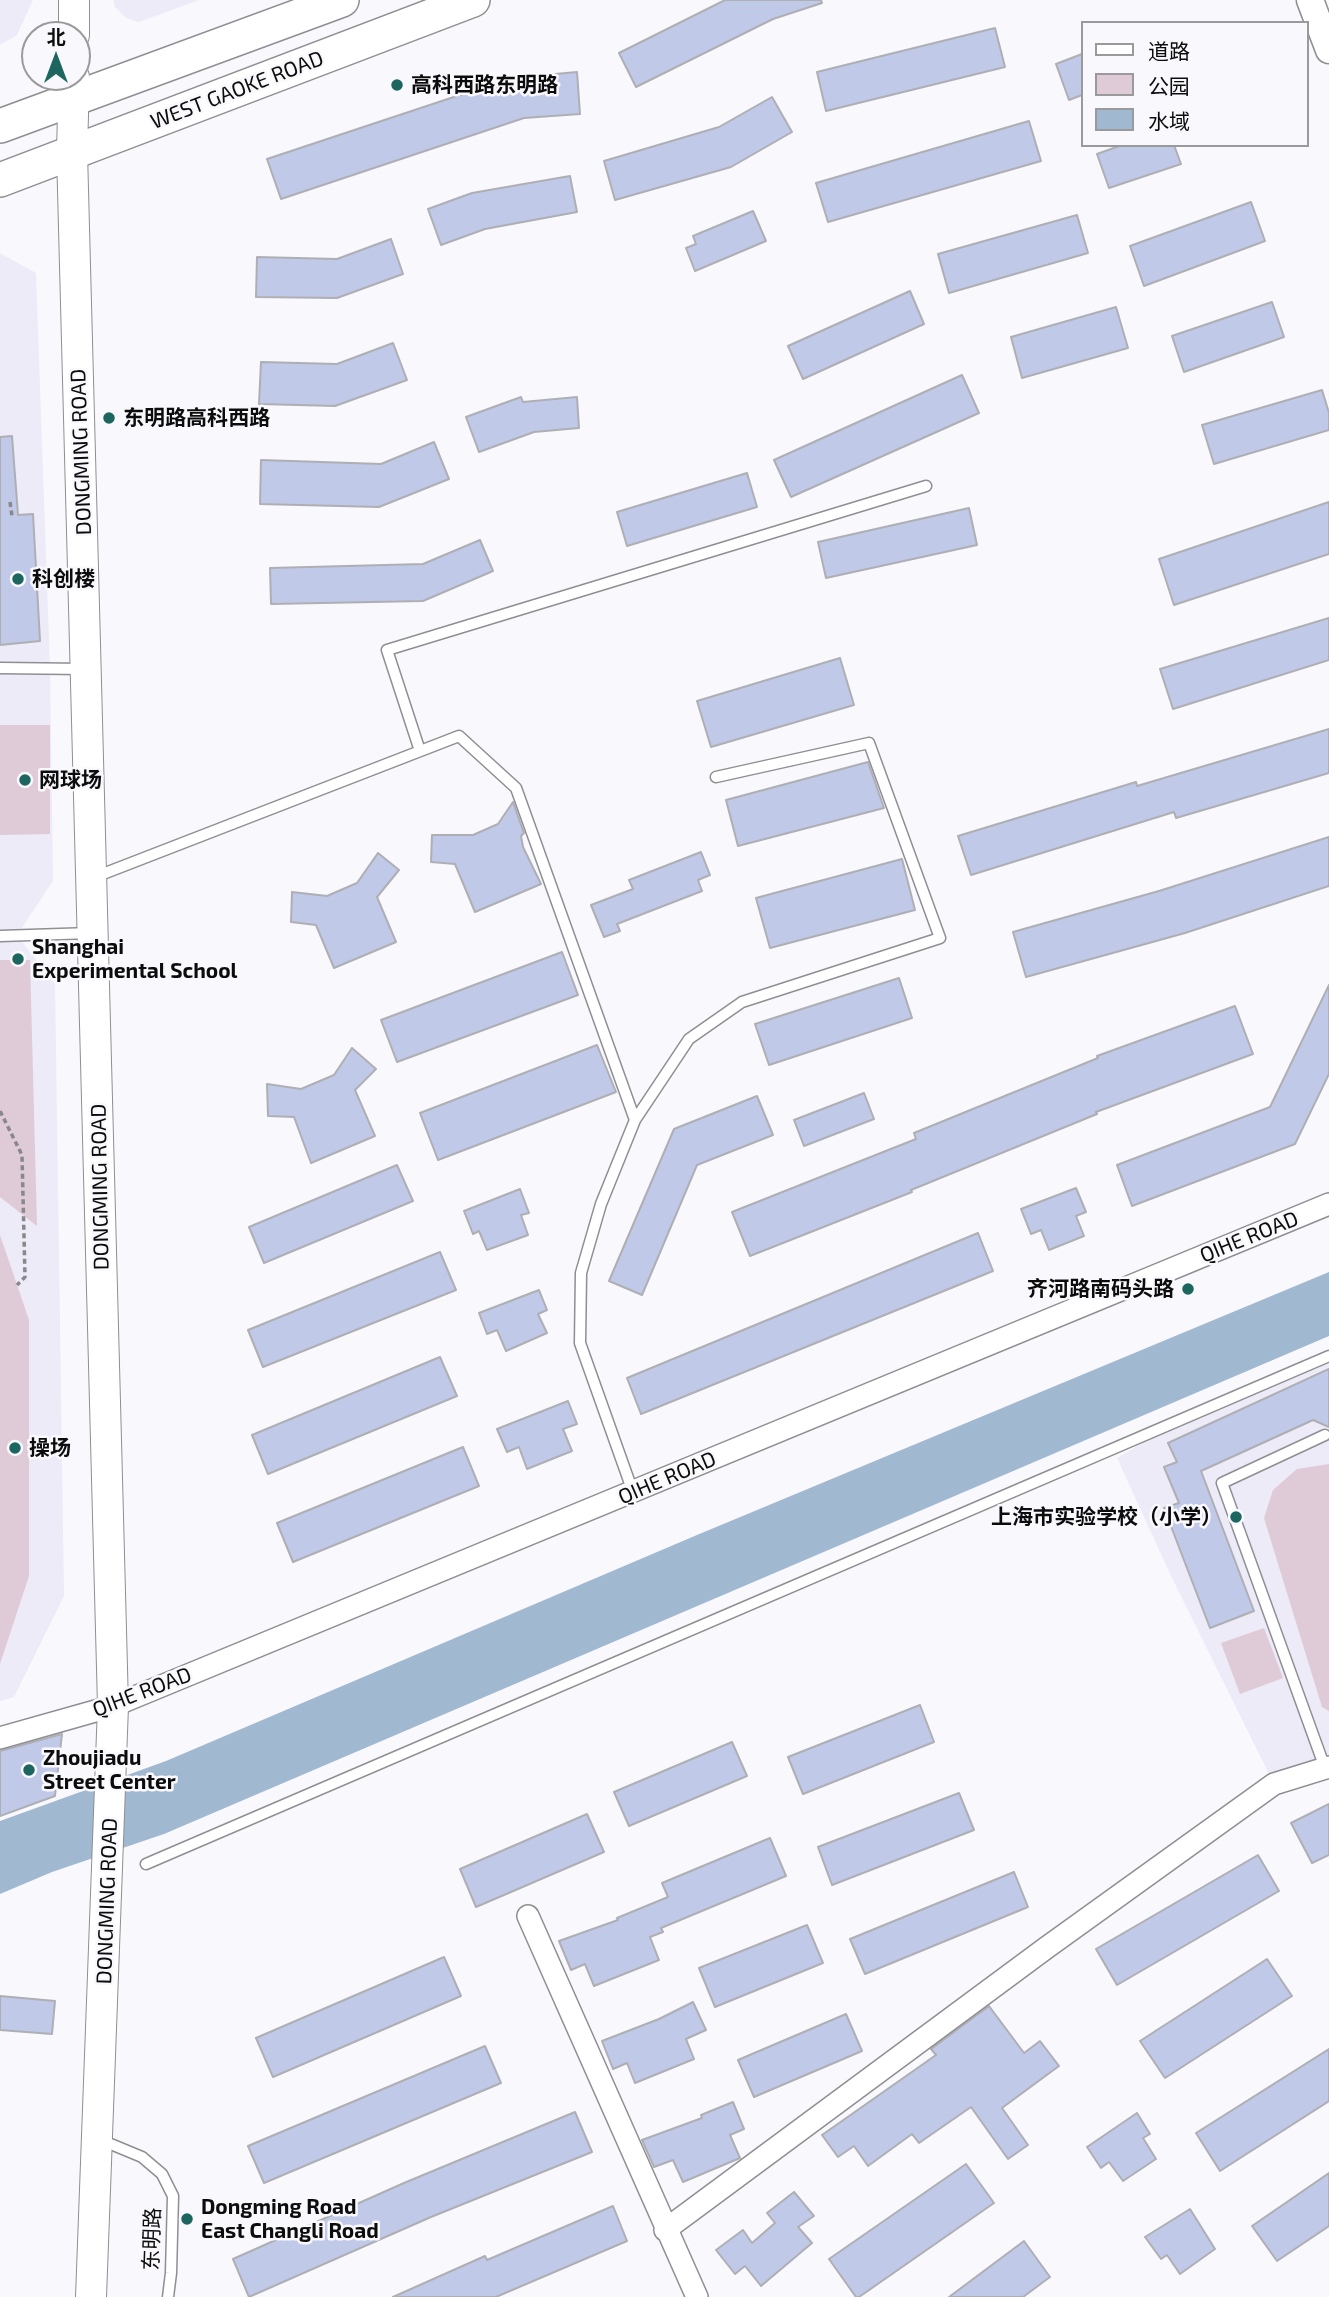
<!DOCTYPE html>
<meta charset="utf-8">
<style>
body{margin:0}
#map{position:relative;width:1329px;height:2297px;overflow:hidden;background:#f9f8fd;font-family:"Exo 2","Noto Sans SC",sans-serif}
canvas{display:block}
.legend{position:absolute;left:1081px;top:21px;width:228px;height:126px;box-sizing:border-box;background:#f9f8fd;border:2px solid #9a9a9d;margin:0;padding:9px 12px;list-style:none;font-size:21px;color:#0c0c0d}
.legend li{display:flex;align-items:center;gap:14px;height:35px}
.legend b{width:35px;border:2px solid #9a9a9d}
.north{position:absolute;left:21px;top:21px;width:70px;height:70px;box-sizing:border-box;background:#f9f8fd;border:2px solid #9a9a9d;border-radius:50%;rotate:0deg;font-size:19px;font-weight:700;line-height:28px;text-align:center;color:#0c0c0d}
.north::after{content:'';display:block;margin:auto;width:24px;height:32px;background:#1c665f;clip-path:polygon(50% 0,100% 100%,50% 72%,0 100%)}
</style>
<div id="map">
<canvas width="1329" height="2297"></canvas>
<ul class="legend">
<li><b style="height:9px;background:#fff"></b>道路</li>
<li><b style="height:19px;background:#dfcad7"></b>公园</li>
<li><b style="height:19px;background:#a1b8d1"></b>水域</li>
</ul>
<div class="north">北</div>
</div>
<script>
const g = document.querySelector('canvas').getContext('2d');
g.lineJoin = 'round';
function fill(path, color) { g.fillStyle = color; g.fill(path, 'evenodd'); }
const poly = rows => new Path2D(rows.map(r => 'M' + r).join(''));
function trace(path, color, width, dash) { g.strokeStyle = color; g.lineWidth = width; g.lineCap = dash ? 'butt' : 'round'; g.setLineDash(dash || []); g.stroke(path); }
function write(font, color, halo, rows, align = 'center') {
  g.font = font + ' "Exo 2","Noto Sans SC",sans-serif'; g.lineWidth = 5; g.setLineDash([]); g.textBaseline = 'middle'; g.strokeStyle = halo; g.fillStyle = color; for (const [text, x, y, turn = 0] of rows) {
    g.save(); g.translate(x, y); g.rotate((+turn || 0) * Math.PI / 180); g.textAlign = isNaN(turn) ? turn : align; if (halo) g.strokeText(text, 0, 0); g.fillText(text, 0, 0); g.restore();
  }
}
fill(poly([
 [0,0,33,0,17,35,0,45],
 [114,0,199,0,139,22,126,18,114,6],
 [0,253,36,273,50,669,53,881,17,935,55,984,64,1596,14,1697,0,1701],
 [1329,1362,1329,1767,1274,1784,1171,1576,1117,1458,1153,1437]
]), '#edebf7');
fill(poly([
 [0,725,50,725,50,834,0,835],
 [30,960,37,1226,0,1197,0,960],
 [0,1235,29,1320,29,1576,0,1664],
 [1329,1464,1329,1711,1322,1707,1264,1518,1273,1490,1297,1469],
 [1264,1628,1283,1678,1240,1694,1221,1643]
]), '#dfcad7');
fill(poly([
 [1329,1272,1329,1336,164,1834,52,1872,0,1894,0,1821,166,1761,697,1535]
]), '#a1b8d1');
const building = poly([
 [725,0,821,0,822,3,773,19,636,87,619,53,725,0],
 [995,28,1005,67,826,111,817,72,995,28],
 [1082,54,1082,95,1069,100,1056,64,1082,54],
 [577,72,580,114,524,118,281,199,267,159,511,78,577,72],
 [772,97,792,132,731,167,615,200,604,161,719,127,772,97],
 [1029,121,1041,161,828,222,816,183,1029,121],
 [1122,145,1174,145,1181,164,1109,188,1097,154,1122,145],
 [570,176,577,212,485,229,441,245,428,209,472,193,570,176],
 [1251,202,1265,241,1144,286,1130,246,1251,202],
 [753,211,766,241,695,271,686,248,696,244,693,236,753,211],
 [1077,215,1088,253,949,293,938,254,1077,215],
 [391,239,403,274,337,298,256,297,257,257,337,259,391,239],
 [910,291,924,324,803,379,788,346,910,291],
 [1272,302,1284,337,1184,372,1172,336,1272,302],
 [1116,307,1128,348,1022,378,1011,337,1116,307],
 [393,343,407,380,335,406,259,404,261,362,337,364,393,343],
 [962,375,979,413,791,497,774,460,962,375],
 [1322,390,1329,413,1329,430,1214,464,1202,425,1322,390],
 [521,397,523,402,577,397,579,428,534,432,479,452,466,417,521,397],
 [12,436,18,515,33,514,40,641,0,645,0,437,12,436],
 [434,442,449,479,379,507,260,504,261,460,381,464,434,442],
 [747,473,757,507,627,546,617,512,747,473],
 [1329,502,1329,554,1174,605,1159,559,1329,502],
 [969,508,977,545,826,578,818,542,969,508],
 [480,540,493,571,423,601,271,604,270,568,423,564,480,540],
 [1329,618,1329,660,1173,709,1160,669,1329,618],
 [840,658,854,705,711,747,697,701,840,658],
 [1329,729,1329,773,1176,818,1174,812,971,875,958,836,1136,782,1137,786,1329,729],
 [868,762,884,808,738,846,726,800,868,762],
 [513,802,524,833,521,836,523,847,541,884,475,912,455,864,431,862,432,835,473,835,498,824,513,802],
 [1329,837,1329,886,1185,933,1026,977,1013,932,1159,891,1329,837],
 [701,852,710,875,698,880,702,891,617,924,620,931,604,937,591,905,633,889,629,880,701,852],
 [378,853,399,870,377,897,396,942,334,968,316,925,291,922,292,892,327,896,357,883,378,853],
 [902,859,915,910,770,948,756,898,902,859],
 [562,952,578,995,397,1062,381,1020,562,952],
 [899,978,912,1018,769,1065,755,1024,899,978],
 [1329,985,1329,1074,1295,1144,1132,1206,1117,1165,1270,1107,1329,985],
 [1235,1006,1253,1054,1096,1112,1097,1114,911,1190,912,1192,750,1256,732,1212,916,1139,914,1133,1098,1058,1097,1056,1235,1006],
 [597,1045,616,1092,438,1160,420,1113,597,1045],
 [352,1048,376,1069,355,1090,375,1136,311,1163,294,1117,268,1116,267,1084,301,1089,334,1075,352,1048],
 [864,1093,874,1119,804,1146,794,1120,864,1093],
 [757,1096,773,1135,697,1165,642,1295,609,1281,674,1129,757,1096],
 [397,1165,413,1201,264,1263,249,1227,397,1165],
 [1076,1188,1086,1212,1076,1216,1084,1236,1049,1250,1041,1230,1031,1234,1021,1209,1076,1188],
 [520,1189,529,1213,521,1215,528,1235,487,1250,479,1231,473,1234,464,1211,520,1189],
 [978,1233,993,1271,641,1414,627,1378,978,1233],
 [440,1252,456,1290,263,1367,248,1330,440,1252],
 [539,1290,547,1310,538,1314,547,1333,506,1351,497,1330,487,1334,479,1313,539,1290],
 [440,1357,457,1396,268,1474,252,1435,440,1357],
 [1329,1369,1329,1427,1313,1420,1201,1471,1254,1611,1210,1628,1164,1508,1179,1503,1164,1467,1177,1462,1168,1443,1329,1369],
 [568,1401,577,1424,563,1429,572,1451,527,1469,519,1447,507,1452,497,1429,568,1401],
 [463,1447,479,1486,293,1562,277,1523,463,1447],
 [920,1705,934,1742,803,1794,788,1757,920,1705],
 [62,1734,55,1796,0,1816,0,1751,62,1734],
 [732,1742,747,1776,629,1826,614,1792,732,1742],
 [959,1793,974,1830,832,1885,818,1847,959,1793],
 [1329,1804,1329,1855,1312,1863,1291,1823,1329,1804],
 [587,1814,604,1852,476,1907,460,1869,587,1814],
 [770,1838,786,1876,661,1928,663,1932,650,1937,659,1960,594,1986,585,1964,571,1970,559,1941,618,1920,617,1918,668,1897,662,1883,770,1838],
 [1258,1855,1279,1891,1117,1985,1096,1949,1258,1855],
 [1014,1872,1028,1907,865,1974,850,1939,1014,1872],
 [807,1925,823,1963,715,2007,699,1968,807,1925],
 [444,1957,461,1996,273,2077,256,2038,444,1957],
 [1267,1959,1292,1996,1165,2078,1140,2041,1267,1959],
 [0,1996,55,2001,52,2034,0,2030,0,1996],
 [693,2002,706,2030,686,2039,694,2059,635,2083,627,2063,613,2069,602,2041,659,2019,693,2002],
 [989,2006,1024,2053,1040,2041,1059,2066,1002,2108,1028,2145,1008,2159,971,2107,919,2143,912,2134,868,2166,854,2146,838,2157,822,2135,936,2055,931,2049,989,2006],
 [846,2014,862,2051,754,2097,738,2060,846,2014],
 [485,2046,501,2083,264,2183,248,2146,485,2046],
 [1329,2049,1329,2101,1220,2171,1196,2133,1329,2049],
 [733,2102,744,2129,730,2135,740,2158,683,2182,673,2160,654,2167,642,2140,702,2118,701,2115,733,2102],
 [575,2112,592,2152,431,2217,249,2297,233,2259,404,2183,575,2112],
 [1137,2113,1150,2134,1143,2138,1156,2159,1123,2181,1109,2162,1101,2168,1087,2147,1137,2113],
 [966,2164,994,2203,859,2297,856,2297,829,2259,966,2164],
 [1329,2173,1329,2226,1277,2261,1252,2226,1329,2173],
 [794,2192,814,2216,798,2227,812,2243,761,2286,745,2266,735,2274,716,2250,743,2230,752,2243,775,2223,767,2213,794,2192],
 [613,2206,627,2241,496,2297,393,2297,485,2256,487,2260,613,2206],
 [1190,2209,1215,2249,1180,2274,1167,2255,1161,2259,1145,2237,1190,2209],
 [1024,2241,1050,2277,1023,2297,949,2297,1024,2241]
]);
fill(building, '#c1c9e8');
trace(building, '#aeafb4', 2);
const service = poly([
 [0,668,85,669],
 [420,751,387,650,926,486],
 [95,877,459,736,516,788,635,1120],
 [0,936,91,933],
 [1325,1435,1222,1483,1325,1768],
 [633,1492,580,1343,581,1273,601,1204,635,1120,689,1039,742,1002,940,938,869,743,716,777],
 [146,1864,1329,1356],
 [101,2140,142,2157,162,2174,173,2196,171,2273,168,2297]
]);
const minor = poly([
 [0,1738,113,1706,1329,1204],
 [528,1916,697,2297],
 [665,2230,1046,1948,1274,1784,1329,1767]
]);
const tertiary = poly([
 [1310,0,1329,50]
]);
const secondary = poly([
 [74,35,74,0],
 [74,77,72,152,113,1706,91,2297]
]);
const primary = poly([
 [0,126,342,0],
 [0,180,473,0]
]);
trace(service, '#8f8e93', 13);
trace(minor, '#8f8e93', 24);
trace(tertiary, '#8f8e93', 29);
trace(secondary, '#8f8e93', 32);
trace(primary, '#8f8e93', 36);
trace(poly([
 [10,502,12,516],
 [0,1111,22,1155,25,1277,17,1285]
]), '#88878a', 3.5, [5, 3.5]);
trace(service, '#fff', 10);
trace(minor, '#fff', 21);
trace(tertiary, '#fff', 26);
trace(secondary, '#fff', 30);
trace(primary, '#fff', 33);
for (const [x, y, r, color] of [
 [397,85,7,"#1c665f"],
 [109,418,7,"#1c665f"],
 [18,579,7,"#1c665f"],
 [25,780,7,"#1c665f"],
 [18,959,7,"#1c665f"],
 [1188,1289,7,"#1c665f"],
 [15,1448,7,"#1c665f"],
 [1236,1517,7,"#1c665f"],
 [29,1770,7,"#1c665f"],
 [187,2219,7,"#1c665f"]
]) { const dot = new Path2D(); dot.arc(x, y, r, 0, 2 * Math.PI); g.fillStyle = color; g.fill(dot); trace(dot, '#f9f8fd', 2.5); }
write('bold 21px', '#0c0c0d', '#f9f8fd', [
 ["高科西路东明路",411,85],
 ["东明路高科西路",123,418],
 ["科创楼",32,579],
 ["网球场",39,780],
 ["Shanghai",32,947],
 ["Experimental School",32,971],
 ["齐河路南码头路",1174,1289,"right"],
 ["操场",29,1448],
 ["上海市实验学校（小学）",1222,1517,"right"],
 ["Zhoujiadu",43,1758],
 ["Street Center",43,1782],
 ["Dongming Road",201,2207],
 ["East Changli Road",201,2231]
], 'left');
write('21px', '#0c0c0d', '#f9f8fd', [
 ["WEST GAOKE ROAD",237,90,-21],
 ["DONGMING ROAD",81,452,-92],
 ["DONGMING ROAD",100,1187,-91],
 ["QIHE ROAD",1249,1237,-22],
 ["QIHE ROAD",667,1478,-23],
 ["QIHE ROAD",142,1692,-21],
 ["DONGMING ROAD",107,1901,-88],
 ["东明路",152,2239,-88]
]);
</script>
